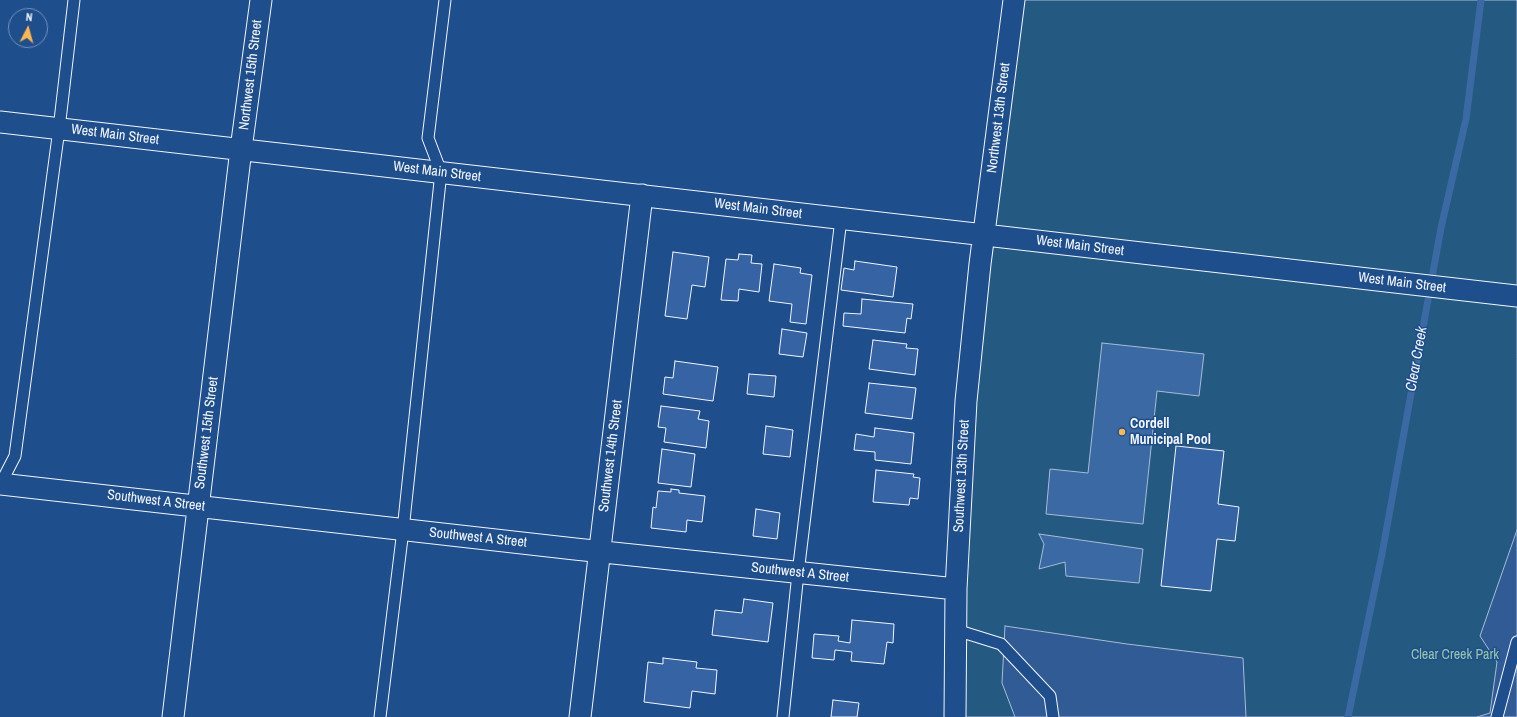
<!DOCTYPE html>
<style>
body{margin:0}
#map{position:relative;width:1517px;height:717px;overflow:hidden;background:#1f4e8c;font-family:"Archivo Narrow",sans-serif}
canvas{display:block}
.north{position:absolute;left:8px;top:8px;width:40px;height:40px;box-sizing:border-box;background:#1f4e8c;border:1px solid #7391ba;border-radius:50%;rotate:6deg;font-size:11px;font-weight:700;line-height:16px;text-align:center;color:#f2f6ff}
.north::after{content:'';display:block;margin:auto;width:14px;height:18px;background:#ffb74d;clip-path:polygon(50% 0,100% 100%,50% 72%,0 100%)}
</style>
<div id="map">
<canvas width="1517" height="717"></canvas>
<div class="north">N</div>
</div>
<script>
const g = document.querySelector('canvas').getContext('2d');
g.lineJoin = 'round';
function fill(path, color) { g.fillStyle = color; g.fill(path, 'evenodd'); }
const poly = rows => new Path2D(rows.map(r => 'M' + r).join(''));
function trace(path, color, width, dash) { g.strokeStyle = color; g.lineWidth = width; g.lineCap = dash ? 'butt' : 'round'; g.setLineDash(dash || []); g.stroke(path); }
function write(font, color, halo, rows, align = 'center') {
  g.font = font + ' "Archivo Narrow",sans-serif'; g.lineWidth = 3; g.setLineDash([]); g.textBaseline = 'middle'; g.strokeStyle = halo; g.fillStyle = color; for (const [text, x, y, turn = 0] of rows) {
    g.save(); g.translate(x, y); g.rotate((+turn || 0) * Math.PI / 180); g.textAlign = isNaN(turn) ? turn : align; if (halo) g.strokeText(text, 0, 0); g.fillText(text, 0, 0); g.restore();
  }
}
const green = poly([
 [1014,0,1517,0,1517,717,955,717,956,589,1014,0]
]);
fill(green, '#245a82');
trace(green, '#a8bbd7', 1);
const parking = poly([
 [1517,530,1517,717,1477,717,1490,713,1497,662,1480,636,1517,530],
 [1005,626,1127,644,1243,658,1246,717,1015,717,1002,683,1005,626]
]);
fill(parking, '#305b95');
trace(parking, '#a8bbd7', 1);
const water = poly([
 [1102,343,1204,354,1199,396,1157,391,1143,524,1046,514,1050,469,1088,473,1102,343],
 [1039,534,1143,549,1139,583,1066,576,1065,562,1039,569,1044,544,1039,534]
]);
fill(water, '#3b69a3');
trace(water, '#a8bbd7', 1);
trace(poly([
 [1348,717,1382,554,1441,228,1466,119,1481,0]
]), '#3b69a3', 7);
const building = poly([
 [673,252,709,257,705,287,692,285,687,319,665,316,673,252],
 [739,254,752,255,751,263,762,264,759,292,739,289,738,301,721,300,726,259,738,260,739,254],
 [855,261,897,267,893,297,841,290,844,268,854,270,855,261],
 [774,264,801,268,800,273,812,275,806,324,790,322,792,304,769,301,774,264],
 [862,299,913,304,911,319,907,318,905,333,843,326,844,313,861,314,862,299],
 [782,329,807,333,803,357,779,354,782,329],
 [873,340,907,344,906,348,918,349,915,375,869,369,873,340],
 [675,361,718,367,713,401,663,394,665,377,673,378,675,361],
 [749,374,776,376,774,397,747,394,749,374],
 [869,383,916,388,912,419,865,413,869,383],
 [661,406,700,411,698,419,709,421,706,448,664,442,666,428,658,427,661,406],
 [766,426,793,430,790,457,763,454,766,426],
 [875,428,914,433,911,464,875,460,875,452,854,450,856,434,874,437,875,428],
 [1176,446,1224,451,1218,504,1239,507,1235,541,1217,539,1211,591,1161,586,1176,446],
 [662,449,695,454,691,487,658,483,662,449],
 [876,470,914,474,913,477,920,478,918,499,910,498,909,505,873,502,876,470],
 [671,489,679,490,679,493,705,496,702,522,687,520,686,532,651,528,653,507,656,508,658,491,671,492,671,489],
 [756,509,780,513,777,539,753,536,756,509],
 [744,599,773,603,768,642,712,635,715,610,742,613,744,599],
 [852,620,894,624,893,643,887,642,884,664,851,661,852,652,835,650,834,660,812,658,814,634,839,636,838,641,850,643,852,620],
 [663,658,697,662,696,668,717,670,715,694,692,691,690,708,644,702,648,662,663,664,663,658],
 [833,700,859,703,857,717,831,717,833,700]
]);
fill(building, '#3563a3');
trace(building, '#f2f6ff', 1);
const service = poly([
 [0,485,15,456,59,129,74,0],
 [956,630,1001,644,1050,696,1053,717],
 [380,717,403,530,441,172,428,138,445,0],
 [783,717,798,573,841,219],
 [1497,717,1517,642]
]);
const minor = poly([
 [0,122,1517,296],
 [0,484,575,549,956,589],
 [173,717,241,149,261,0],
 [580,717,642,195],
 [955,717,956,589,966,401,980,264,1014,0]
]);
trace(service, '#f2f6ff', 13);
trace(minor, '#f2f6ff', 23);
trace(service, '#1f4e8c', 11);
trace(minor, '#1f4e8c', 21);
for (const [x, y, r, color] of [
 [1122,432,4,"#ffb74d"]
]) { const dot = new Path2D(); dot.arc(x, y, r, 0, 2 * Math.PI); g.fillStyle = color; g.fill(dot); trace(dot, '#1f4e8c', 1.5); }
write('14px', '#f2f6ff', '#1f4e8c', [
 ["Northwest 15th Street",251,75,-83],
 ["Northwest 13th Street",999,118,-83],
 ["West Main Street",115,135,7],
 ["West Main Street",437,172,7],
 ["West Main Street",758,209,7],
 ["West Main Street",1080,246,7],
 ["West Main Street",1402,283,7],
 ["Southwest 15th Street",207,433,-83],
 ["Southwest 14th Street",611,456,-83],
 ["Southwest 13th Street",962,476,-87],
 ["Southwest A Street",156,501,7],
 ["Southwest A Street",478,538,6],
 ["Southwest A Street",800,573,6]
]);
write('bold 14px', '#f2f6ff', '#1f4e8c', [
 ["Cordell",1130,424],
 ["Municipal Pool",1130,440]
], 'left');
write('14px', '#97c8a6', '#1f4e8c', [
 ["Clear Creek Park",1455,655]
]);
write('italic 15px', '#f2f6ff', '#1f4e8c', [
 ["Clear Creek",1417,359,-80]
]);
</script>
